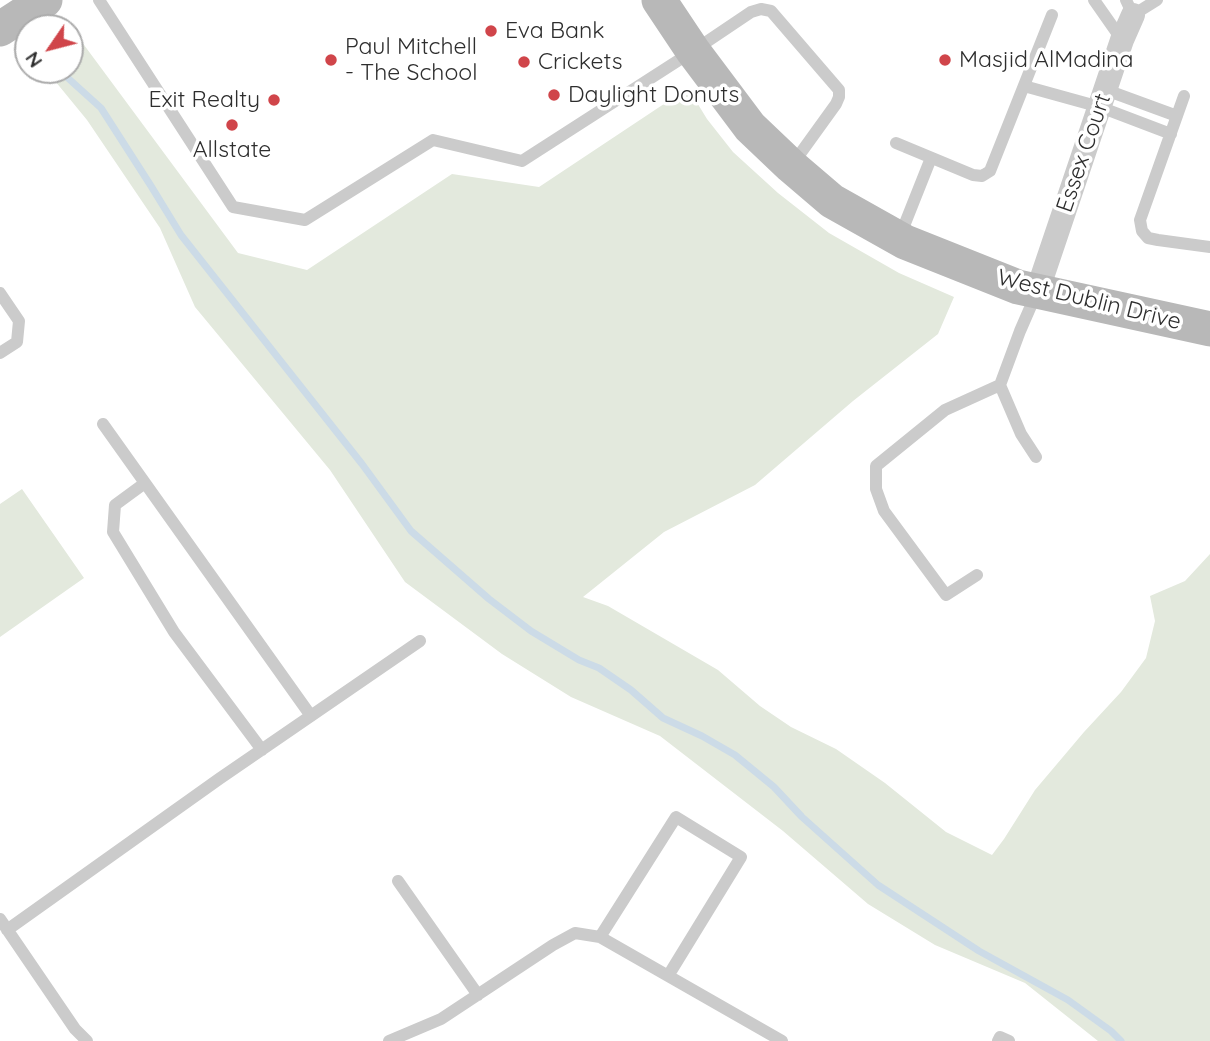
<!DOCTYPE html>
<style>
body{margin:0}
#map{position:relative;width:1210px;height:1041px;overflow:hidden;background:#fff;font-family:Quicksand,sans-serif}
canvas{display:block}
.north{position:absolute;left:14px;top:14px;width:70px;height:70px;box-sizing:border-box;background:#fff;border:2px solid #ababab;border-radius:50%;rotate:235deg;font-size:19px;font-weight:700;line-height:28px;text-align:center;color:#2e2e2e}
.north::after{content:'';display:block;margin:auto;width:24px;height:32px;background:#d0454a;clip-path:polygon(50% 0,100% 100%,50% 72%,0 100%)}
</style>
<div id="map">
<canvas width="1210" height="1041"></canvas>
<div class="north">N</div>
</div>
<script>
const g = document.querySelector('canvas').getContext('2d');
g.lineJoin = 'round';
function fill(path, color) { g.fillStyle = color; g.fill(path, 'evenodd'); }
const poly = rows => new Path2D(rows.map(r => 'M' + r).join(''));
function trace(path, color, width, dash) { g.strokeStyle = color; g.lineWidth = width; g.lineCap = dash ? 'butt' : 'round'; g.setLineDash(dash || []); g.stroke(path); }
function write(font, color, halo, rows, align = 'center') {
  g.font = font + ' Quicksand,sans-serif'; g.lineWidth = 7; g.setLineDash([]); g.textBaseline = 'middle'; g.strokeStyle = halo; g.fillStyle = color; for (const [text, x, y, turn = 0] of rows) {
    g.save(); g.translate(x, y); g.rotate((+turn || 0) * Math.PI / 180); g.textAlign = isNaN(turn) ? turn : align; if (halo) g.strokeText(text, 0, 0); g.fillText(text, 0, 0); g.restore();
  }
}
fill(poly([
 [70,26,238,253,307,270,452,174,539,187,688,88,707,119,733,152,778,193,829,233,899,273,954,297,938,334,853,401,755,485,664,532,583,597,608,606,718,670,760,706,791,727,836,749,885,783,946,832,992,855,1004,839,1035,790,1084,732,1121,692,1146,658,1155,621,1150,596,1185,581,1210,554,1210,1041,1098,1041,1025,983,935,945,868,904,783,831,660,736,571,697,502,654,405,582,330,470,195,307,160,228,87,120,46,70,70,70,70,28,68,28],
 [22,489,84,578,0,637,0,504]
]), '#e3e9dd');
trace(poly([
 [59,70,101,108,151,186,181,235,362,464,411,531,489,599,531,631,579,660,599,668,631,690,663,718,702,736,735,755,774,787,802,817,878,885,979,951,1068,1000,1111,1031,1121,1041]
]), '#ccdbe7', 7);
trace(poly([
 [99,0,233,207,305,220,433,140,522,161,693,51,751,12,761,9,771,11,839,90,839,97,836,104,792,165],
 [1094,0,1122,40],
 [1126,0,1133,15,1157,0],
 [1024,86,1100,107,1171,134],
 [1106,90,1177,116],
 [1184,96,1140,220,1142,231,1148,238,1158,240,1210,247],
 [896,143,973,175,982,176,990,171,1052,15],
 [900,236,931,158],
 [0,293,19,321,17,342,0,353],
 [103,424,311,716],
 [1036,457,1021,434,1000,385,1020,331,1037,292],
 [145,483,115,505,113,532,174,632,262,750],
 [977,575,946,595,884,511,876,489,876,466,945,410,1000,385],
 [398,881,478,995],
 [0,919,75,1029,87,1041],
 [7,930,219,779,420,641],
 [600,937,676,817,741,857,668,976],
 [389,1041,441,1019,553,945,575,933,600,937,782,1041],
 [998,1041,1000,1037,1009,1041]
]), '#cbcbcb', 12);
trace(poly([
 [1037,292,1122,40,1133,15]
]), '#cbcbcb', 24);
trace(poly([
 [659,0,693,51,750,127,791,166,832,201,905,242,1018,287,1210,329],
 [0,29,45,0]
]), '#b8b8b8', 35);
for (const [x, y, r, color] of [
 [491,31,7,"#d0454a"],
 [331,60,7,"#d0454a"],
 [945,60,7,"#d0454a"],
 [524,62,7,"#d0454a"],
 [554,95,7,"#d0454a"],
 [274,100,7,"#d0454a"],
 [232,125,7,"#d0454a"]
]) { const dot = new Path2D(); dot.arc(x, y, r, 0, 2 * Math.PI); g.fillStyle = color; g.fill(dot); trace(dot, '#fff', 2.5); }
write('23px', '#2e2e2e', '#fff', [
 ["Eva Bank",505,31],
 ["Paul Mitchell",345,47],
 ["- The School",345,73],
 ["Masjid AlMadina",959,60],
 ["Crickets",538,62],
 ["Daylight Donuts",568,95],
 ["Exit Realty",260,100,"right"],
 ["Allstate",232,150,"center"]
], 'left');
write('23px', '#2e2e2e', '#fff', [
 ["Essex Court",1084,153,-71],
 ["West Dublin Drive",1089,300,14]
]);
</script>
